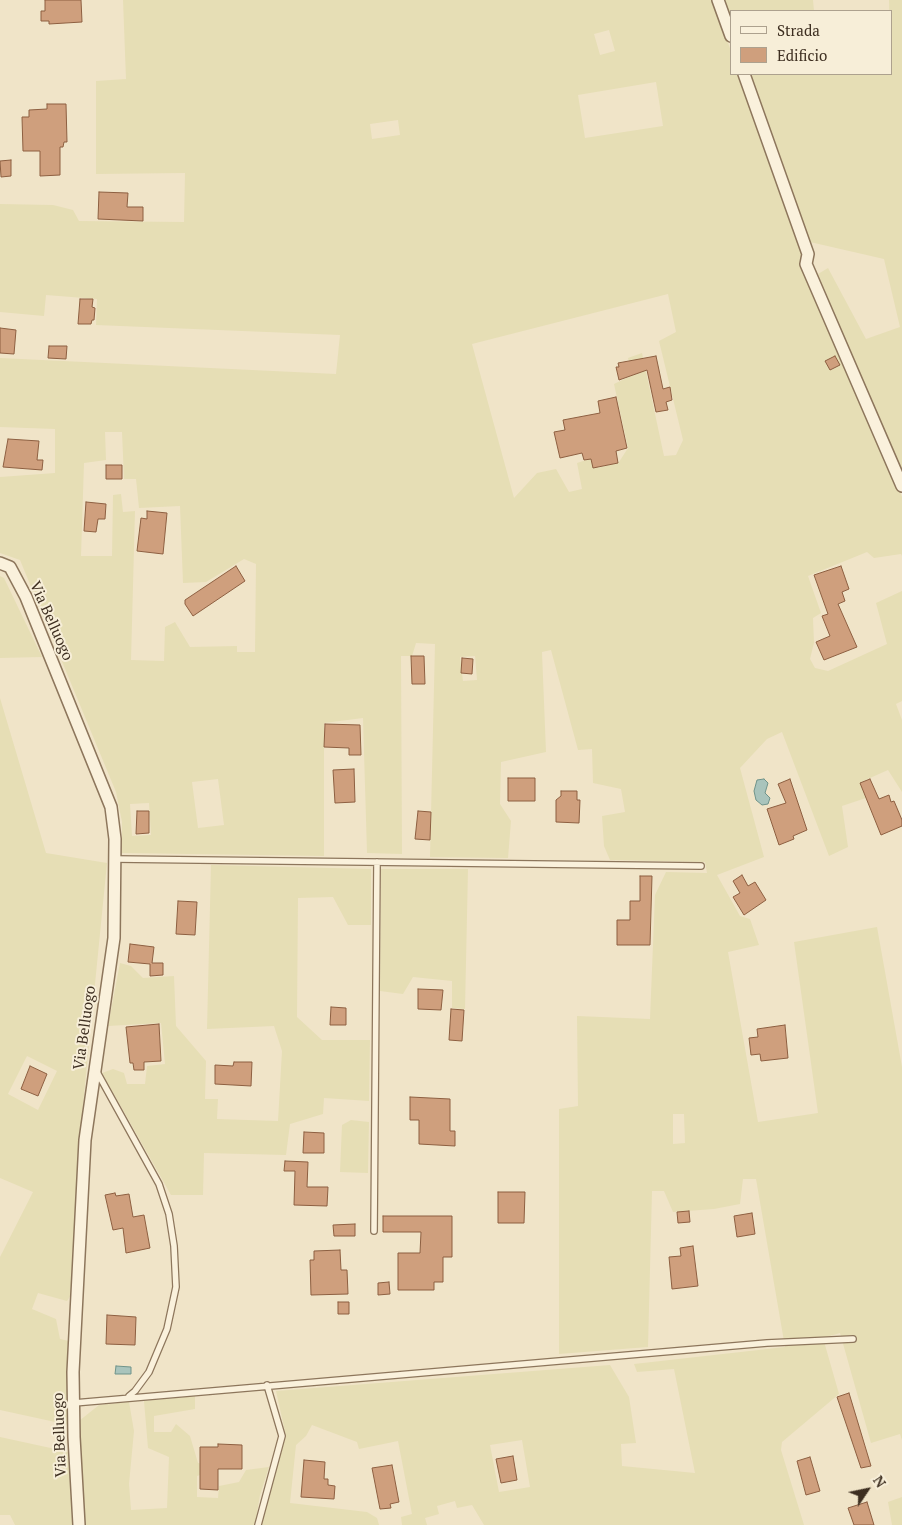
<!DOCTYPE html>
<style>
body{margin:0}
#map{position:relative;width:902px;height:1525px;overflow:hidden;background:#f0e4c8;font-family:"PT Serif",serif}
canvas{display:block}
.legend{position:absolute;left:730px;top:10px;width:162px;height:65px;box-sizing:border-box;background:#f7eed8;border:1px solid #ada18e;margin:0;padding:6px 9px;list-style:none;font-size:15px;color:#3d2e20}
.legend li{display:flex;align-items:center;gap:10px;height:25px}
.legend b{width:25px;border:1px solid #ada18e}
.north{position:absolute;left:842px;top:1465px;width:50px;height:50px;-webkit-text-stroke:4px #f7eed8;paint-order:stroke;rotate:56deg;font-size:14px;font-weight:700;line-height:20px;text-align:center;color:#3d2e20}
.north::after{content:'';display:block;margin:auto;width:18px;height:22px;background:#3d2e20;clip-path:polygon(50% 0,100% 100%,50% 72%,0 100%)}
</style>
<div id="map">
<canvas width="902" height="1525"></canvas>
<ul class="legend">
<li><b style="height:6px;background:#faf1dc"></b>Strada</li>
<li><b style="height:14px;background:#cf9f7d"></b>Edificio</li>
</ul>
<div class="north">N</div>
</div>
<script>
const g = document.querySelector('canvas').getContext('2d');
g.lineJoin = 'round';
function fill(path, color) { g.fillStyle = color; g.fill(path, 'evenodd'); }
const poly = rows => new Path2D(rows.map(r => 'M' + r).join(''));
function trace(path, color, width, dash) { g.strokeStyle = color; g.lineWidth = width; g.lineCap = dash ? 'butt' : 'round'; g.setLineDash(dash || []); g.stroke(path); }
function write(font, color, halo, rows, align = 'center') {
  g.font = font + ' "PT Serif",serif'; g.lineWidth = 4; g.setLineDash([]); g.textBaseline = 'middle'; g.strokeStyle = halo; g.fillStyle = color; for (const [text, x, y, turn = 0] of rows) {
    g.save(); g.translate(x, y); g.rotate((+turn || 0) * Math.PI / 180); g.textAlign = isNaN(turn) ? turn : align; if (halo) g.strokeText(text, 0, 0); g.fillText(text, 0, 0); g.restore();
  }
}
fill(poly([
 [123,0,712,0,731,51,731,74,739,74,789,207,810,277,902,497,902,556,901,554,874,558,867,552,808,576,821,613,813,618,814,643,810,659,815,668,828,671,887,644,876,603,902,591,902,701,896,704,902,720,902,792,888,770,861,782,866,798,842,806,848,847,829,856,782,732,767,739,740,768,764,857,717,875,740,916,750,919,759,945,728,952,758,1122,818,1113,794,942,877,927,902,1067,902,1440,900,1434,871,1443,840,1333,823,1338,839,1394,782,1442,781,1450,804,1525,484,1525,472,1505,457,1508,455,1501,437,1506,439,1514,425,1518,427,1525,402,1525,401,1517,412,1514,398,1441,359,1449,357,1442,312,1425,306,1436,296,1445,290,1503,367,1512,377,1518,379,1525,260,1525,286,1436,276,1391,610,1365,629,1397,636,1443,621,1444,622,1466,695,1473,674,1369,637,1372,634,1364,785,1347,756,1179,743,1179,740,1204,714,1209,673,1212,664,1191,652,1191,648,1347,559,1354,559,1109,578,1106,577,1016,650,1019,655,895,666,872,707,873,705,862,610,860,604,846,602,816,625,812,621,789,593,783,592,749,578,750,551,650,542,652,546,752,501,762,500,804,511,821,508,858,430,857,435,644,416,643,412,656,401,656,402,854,367,853,363,718,324,723,324,856,122,853,122,822,116,792,20,560,0,553,0,477,55,473,55,429,0,427,0,358,336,374,340,335,96,325,97,299,46,295,44,316,0,312,0,204,53,205,73,210,79,221,184,222,185,173,96,174,96,81,126,79],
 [609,30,615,51,600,55,594,34],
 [656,82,663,126,585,138,578,95],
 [398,120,400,135,372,139,370,124],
 [668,294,676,332,659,341,683,440,676,455,664,456,642,353,628,358,633,375,614,384,628,448,619,462,598,468,595,457,577,463,582,489,569,492,556,469,537,473,514,498,472,344],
 [105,432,122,432,124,479,136,479,139,508,180,506,183,583,206,582,244,559,256,564,255,652,237,652,237,646,190,647,175,622,165,627,164,661,131,660,135,511,123,512,121,494,113,495,112,556,81,556,84,463,106,460],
 [475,656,477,680,463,681,460,657],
 [218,779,224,825,198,828,192,782],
 [149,803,151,835,132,836,130,804],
 [673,1114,684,1114,685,1143,673,1144],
 [522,1440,530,1487,499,1492,490,1445],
 [721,0,813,0,814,11,731,11,731,27],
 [889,0,902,0,902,477,818,274,828,268,866,339,900,327,884,259,810,242,748,74,891,74],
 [0,576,4,578,42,657,0,658],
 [0,698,46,853,107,863,81,1125,71,1295,67,1301,38,1293,32,1309,56,1319,60,1339,69,1341,69,1425,0,1410,0,1257,33,1192,0,1178],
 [27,1056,57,1071,38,1110,8,1094],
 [211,865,371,869,371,925,348,925,333,897,298,898,297,1017,322,1040,370,1040,369,1101,324,1098,323,1114,290,1124,286,1155,204,1153,203,1195,171,1195,102,1073,113,1069,124,1073,127,1084,145,1084,147,1066,165,1064,161,1023,108,1026,120,963,131,966,143,978,174,976,176,1026,206,1061,205,1099,218,1099,217,1119,278,1121,282,1051,274,1026,207,1029],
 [381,869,468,869,465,1009,452,1008,452,981,413,977,403,994,380,991],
 [351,1120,369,1122,368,1173,340,1172,342,1125],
 [195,1396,195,1409,154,1416,154,1432,171,1432,176,1424,190,1436,198,1463,210,1464,210,1472,197,1476,197,1497,218,1498,219,1486,239,1482,246,1470,269,1467,260,1495,255,1525,85,1525,79,1421,99,1405,129,1402,134,1431,129,1484,131,1510,167,1508,169,1457,148,1448,144,1401],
 [0,1437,69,1452,72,1525,15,1525,10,1515,0,1515],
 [902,1497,902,1525,892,1525,888,1502]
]), '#e6deb5');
const water = poly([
 [764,779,768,783,765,793,770,798,768,804,762,805,756,800,754,791,757,780,764,779],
 [116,1366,131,1367,131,1374,115,1374,116,1366]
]);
fill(water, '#a9c4bc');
trace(water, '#6f938a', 1);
const building = poly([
 [45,0,81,0,82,22,49,24,49,21,41,21,41,11,45,11,45,0],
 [47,104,66,104,67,142,64,142,63,147,60,147,60,175,40,176,40,151,23,151,22,117,29,117,29,110,47,109,47,104],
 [11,160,11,176,1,177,0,161,11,160],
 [99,192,128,193,127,207,143,207,143,221,98,219,99,192],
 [80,299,93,299,92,307,95,308,94,320,92,320,91,324,78,324,80,299],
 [0,328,16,330,14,354,0,353,0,328],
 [49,346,67,346,66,359,48,358,49,346],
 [656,356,663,389,670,387,672,400,666,402,668,410,656,412,647,370,619,380,616,367,619,367,618,363,656,356],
 [835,356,840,365,830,370,825,361,835,356],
 [616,397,627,448,616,451,618,463,593,468,591,459,584,460,582,453,560,458,554,432,565,430,563,420,600,413,598,401,616,397],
 [8,439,39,441,37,460,43,460,42,470,3,467,8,439],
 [106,465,122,465,122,479,106,479,106,465],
 [86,502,106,504,105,519,98,519,96,532,84,531,86,502],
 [147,511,167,513,163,554,137,551,141,518,147,519,147,511],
 [236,566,245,581,193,616,185,604,185,600,236,566],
 [841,566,849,589,842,592,845,601,838,604,857,647,824,660,816,642,830,636,822,616,828,614,814,575,841,566],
 [411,656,424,656,425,684,412,684,411,656],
 [462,658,473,659,472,674,461,673,462,658],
 [325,724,360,725,361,755,349,755,349,748,324,747,325,724],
 [354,769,355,802,335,803,333,770,354,769],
 [508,778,535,778,535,801,508,801,508,778],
 [790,779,807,830,793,836,794,839,779,845,767,809,786,803,778,784,790,779],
 [870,779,879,799,889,795,891,802,894,801,902,820,902,826,881,835,860,783,870,779],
 [561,791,577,791,577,800,580,800,579,823,556,822,556,800,561,796,561,791],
 [137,811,149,811,149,833,136,834,137,811],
 [418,811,431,812,430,840,415,839,418,811],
 [742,875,748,886,755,882,766,900,744,915,733,897,740,893,733,881,742,875],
 [640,876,652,876,650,945,617,945,617,920,630,920,630,901,640,901,640,876],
 [178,901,197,902,195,935,176,934,178,901],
 [130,944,154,947,152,963,163,963,163,975,150,976,150,964,128,962,130,944],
 [418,989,443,990,441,1010,418,1009,418,989],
 [331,1007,346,1008,346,1025,330,1025,331,1007],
 [451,1009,464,1010,462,1041,449,1040,451,1009],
 [159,1024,161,1061,144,1062,144,1070,134,1070,133,1063,130,1063,126,1027,159,1024],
 [785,1025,788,1058,761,1061,760,1054,751,1055,749,1038,758,1037,757,1029,785,1025],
 [234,1062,252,1062,251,1086,215,1084,215,1065,233,1066,234,1062],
 [30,1066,47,1074,38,1096,21,1089,30,1066],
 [410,1097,450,1099,450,1131,455,1131,455,1146,419,1144,419,1120,410,1120,410,1097],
 [304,1132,324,1133,324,1153,303,1153,304,1132],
 [285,1161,308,1162,307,1187,328,1187,327,1206,294,1205,295,1171,284,1171,285,1161],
 [498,1192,525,1192,524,1223,498,1223,498,1192],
 [115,1193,116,1196,129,1194,133,1217,144,1215,150,1248,126,1253,123,1228,113,1230,105,1195,115,1193],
 [689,1211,690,1222,678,1223,677,1212,689,1211],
 [752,1213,755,1234,737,1237,734,1216,752,1213],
 [383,1216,452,1216,452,1257,443,1257,443,1282,434,1282,434,1290,398,1290,398,1253,420,1253,421,1232,383,1232,383,1216],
 [355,1224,355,1236,334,1236,333,1225,355,1224],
 [693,1246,698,1286,672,1289,669,1257,681,1256,680,1248,693,1246],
 [340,1250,341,1270,347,1270,348,1294,311,1295,310,1260,314,1260,314,1251,340,1250],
 [389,1282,390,1294,378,1295,378,1283,389,1282],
 [338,1302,349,1302,349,1314,338,1314,338,1302],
 [107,1315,136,1317,135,1345,106,1344,107,1315],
 [849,1393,871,1466,861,1468,837,1397,849,1393],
 [218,1444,242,1445,242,1469,218,1469,218,1490,200,1489,200,1447,218,1447,218,1444],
 [513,1456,517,1480,501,1483,496,1459,513,1456],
 [810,1457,820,1491,806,1495,797,1461,810,1457],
 [304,1460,325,1462,324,1479,328,1479,328,1485,335,1486,334,1499,301,1497,304,1460],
 [392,1465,399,1502,390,1504,391,1508,380,1509,372,1468,392,1465],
 [867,1502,874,1525,854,1525,848,1508,867,1502]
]);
fill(building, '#cf9f7d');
trace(building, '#8d5f41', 1);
const lane = poly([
 [115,859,701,866],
 [97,1072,159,1184,169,1214,174,1246,176,1287,167,1329,149,1372,135,1391,129,1396],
 [374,1231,377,862],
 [74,1403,767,1343,853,1339],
 [258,1525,282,1436,267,1385]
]);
const street = poly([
 [718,0,731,36],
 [744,74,808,254,806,264,902,486],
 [0,563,10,567,26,597,111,807,115,839,114,938,85,1140,73,1372,74,1437,79,1525]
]);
trace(lane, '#8d765c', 8);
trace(street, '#8d765c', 14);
trace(lane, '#faf1dc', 5.5);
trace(street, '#faf1dc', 11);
write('15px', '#3d2e20', '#f7eed8', [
 ["Via Belluogo",51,621,66],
 ["Via Belluogo",85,1028,-82],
 ["Via Belluogo",60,1435,-92]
]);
</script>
